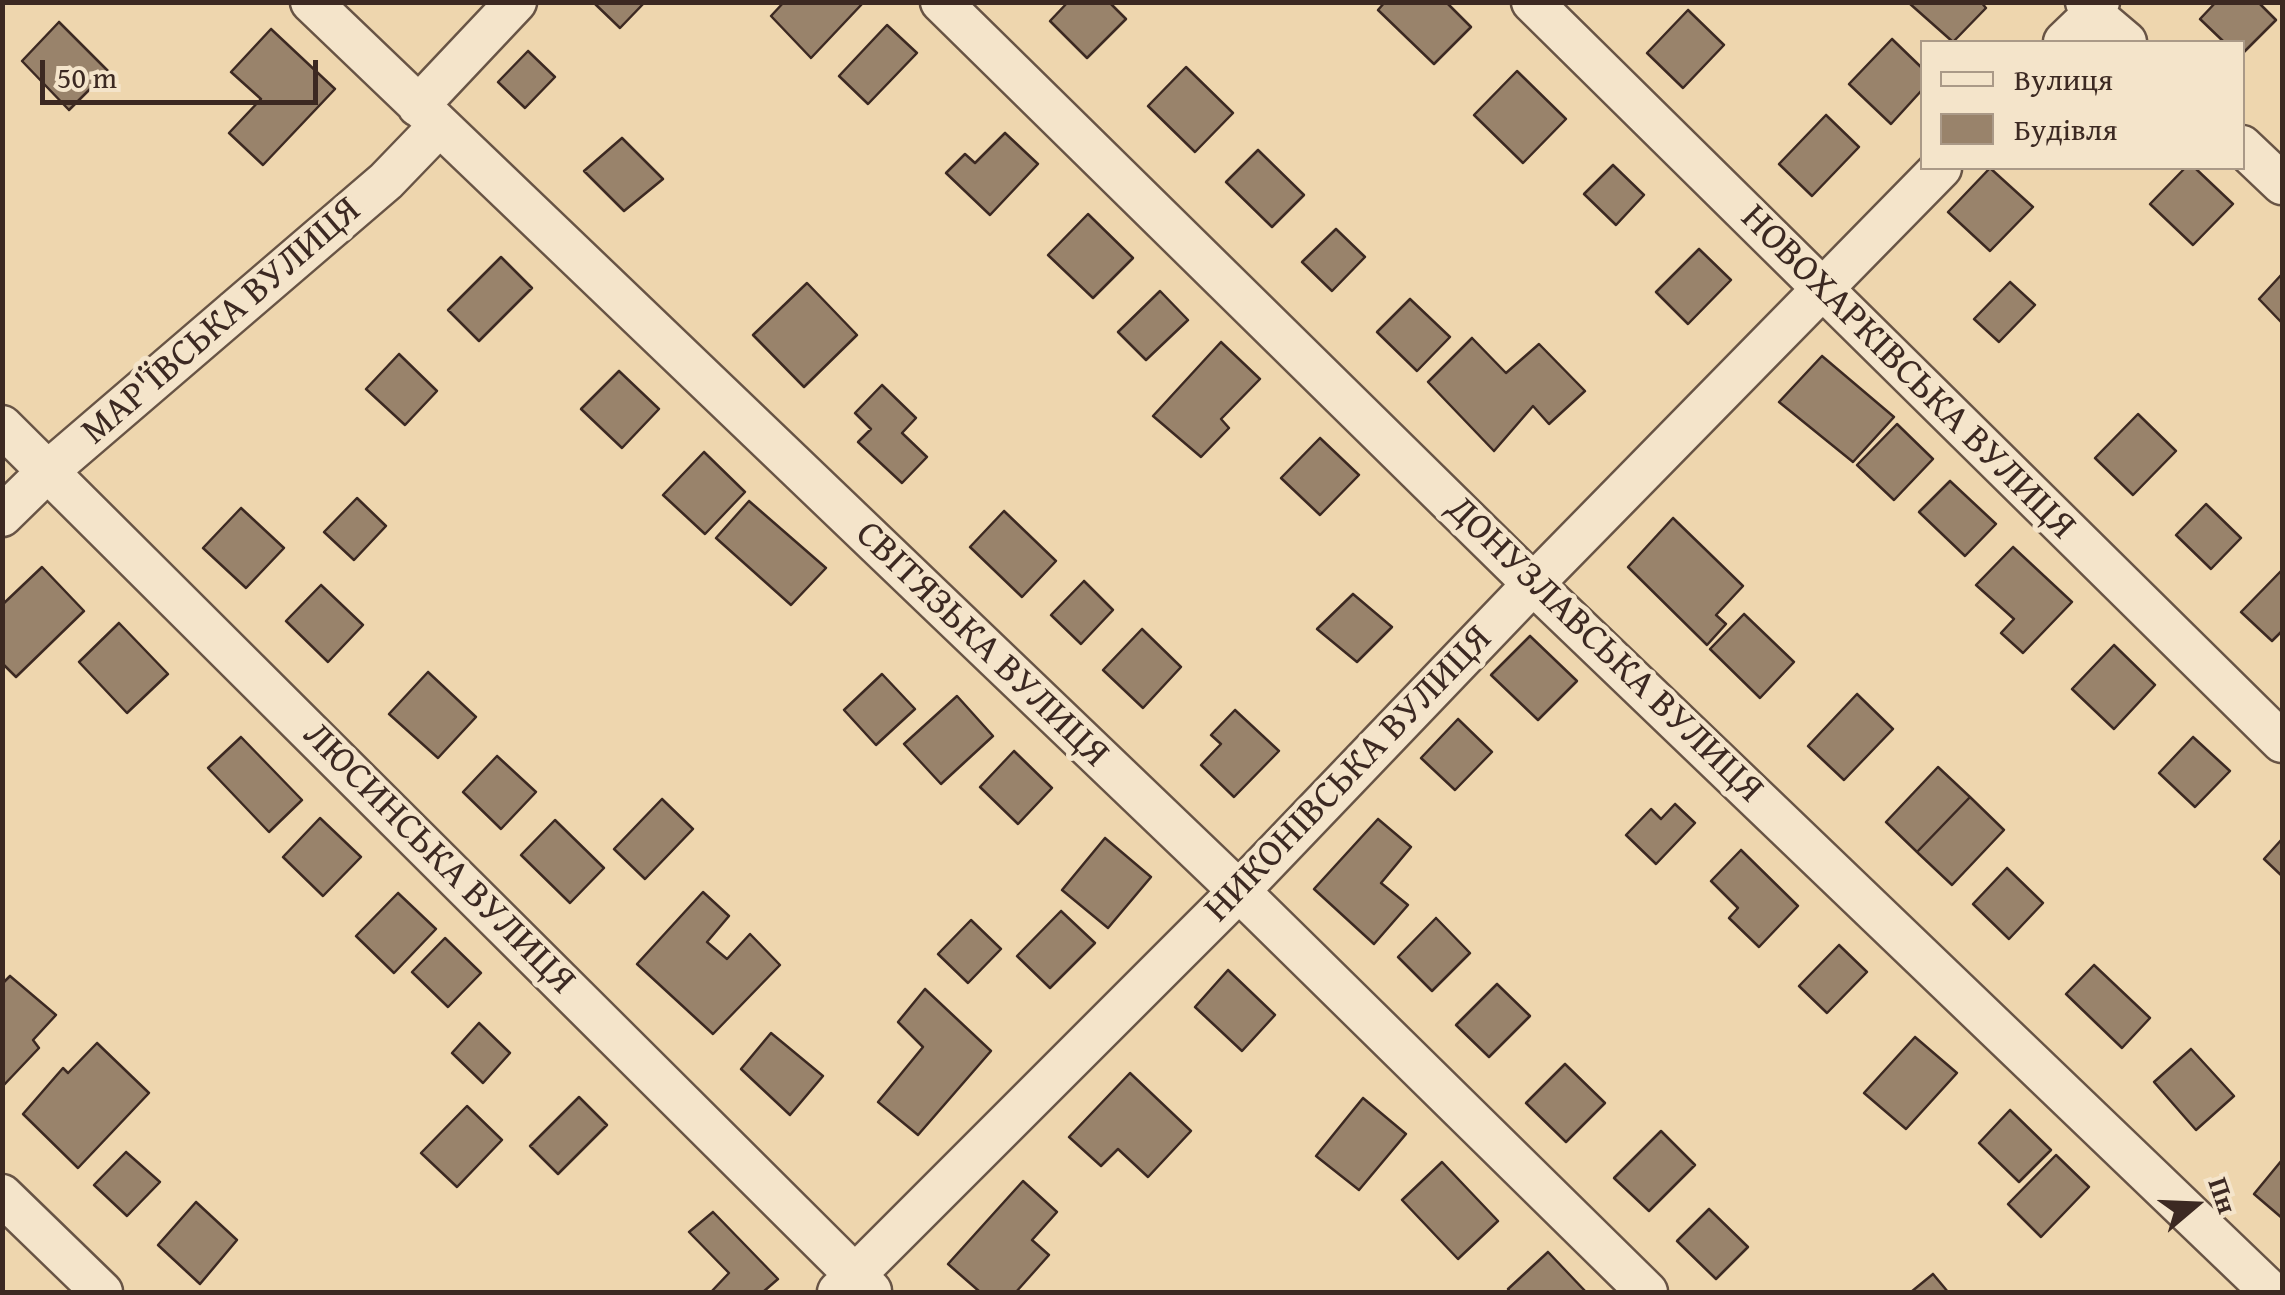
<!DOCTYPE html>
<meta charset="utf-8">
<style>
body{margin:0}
#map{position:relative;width:2285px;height:1295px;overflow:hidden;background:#eed6ae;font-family:"Gentium Book Plus",serif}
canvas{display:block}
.frame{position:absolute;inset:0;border:5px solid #3c2922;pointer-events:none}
.legend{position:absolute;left:1920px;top:40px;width:325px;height:130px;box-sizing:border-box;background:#f4e4ca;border:2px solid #aa9987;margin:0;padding:12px 18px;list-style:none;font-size:30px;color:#3c2922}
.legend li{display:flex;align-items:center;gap:20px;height:50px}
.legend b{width:50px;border:2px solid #aa9987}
.north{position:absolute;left:2145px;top:1155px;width:100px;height:100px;-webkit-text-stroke:8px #f4e4ca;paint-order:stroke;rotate:71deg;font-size:28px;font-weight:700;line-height:40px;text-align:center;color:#3c2922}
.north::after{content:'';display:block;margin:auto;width:35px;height:45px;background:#3c2922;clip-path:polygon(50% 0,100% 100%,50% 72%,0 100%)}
.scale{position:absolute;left:40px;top:60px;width:278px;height:45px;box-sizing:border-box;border:5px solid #3c2922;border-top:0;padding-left:12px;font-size:30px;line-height:35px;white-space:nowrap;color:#3c2922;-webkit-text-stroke:8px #f4e4ca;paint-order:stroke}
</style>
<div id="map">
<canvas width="2285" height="1295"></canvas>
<div class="frame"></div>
<ul class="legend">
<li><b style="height:12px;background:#f4e4ca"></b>Вулиця</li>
<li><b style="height:28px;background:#99836b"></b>Будівля</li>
</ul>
<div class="north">Пн</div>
<div class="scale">50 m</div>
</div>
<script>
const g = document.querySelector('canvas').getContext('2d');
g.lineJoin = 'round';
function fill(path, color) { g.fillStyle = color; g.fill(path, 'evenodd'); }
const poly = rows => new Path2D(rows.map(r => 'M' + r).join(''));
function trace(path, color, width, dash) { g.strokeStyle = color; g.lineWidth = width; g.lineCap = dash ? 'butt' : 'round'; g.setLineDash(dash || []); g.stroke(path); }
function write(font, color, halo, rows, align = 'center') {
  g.font = font + ' "Gentium Book Plus",serif'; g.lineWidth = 10; g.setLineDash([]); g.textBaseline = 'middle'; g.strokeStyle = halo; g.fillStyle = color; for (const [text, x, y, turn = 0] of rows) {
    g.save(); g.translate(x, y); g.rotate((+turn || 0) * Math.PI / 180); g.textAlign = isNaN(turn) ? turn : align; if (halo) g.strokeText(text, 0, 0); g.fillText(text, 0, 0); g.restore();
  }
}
const building = poly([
 [593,2,645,2,620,28,593,2],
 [784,2,860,2,862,4,811,58,771,16,784,2],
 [1068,2,1109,2,1126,19,1087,58,1050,21,1068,2],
 [1385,2,1446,2,1471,27,1434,64,1378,10,1385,2],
 [1981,2,1986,8,1953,42,1909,3,1981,2],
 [2216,2,2258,2,2276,20,2242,54,2242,42,2224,42,2200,19,2216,2],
 [1688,10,1724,45,1683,88,1647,53,1688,10],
 [59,22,108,71,69,110,22,61,59,22],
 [887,25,917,53,868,104,839,76,887,25],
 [271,29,335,89,263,165,229,133,261,99,231,72,271,29],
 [1892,39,1922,68,1922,90,1891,124,1849,84,1892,39],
 [528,51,555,77,525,108,498,82,528,51],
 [1186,67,1233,113,1195,152,1148,106,1186,67],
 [1517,71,1566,119,1523,163,1474,115,1517,71],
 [1826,115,1859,147,1812,196,1779,164,1826,115],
 [1005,133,1038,164,990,215,946,173,965,154,975,163,1005,133],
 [622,138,663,179,624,211,584,171,622,138],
 [1258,150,1304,195,1272,227,1226,182,1258,150],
 [1613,165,1644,195,1616,225,1584,194,1613,165],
 [1990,168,2033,207,1990,251,1948,212,1990,168],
 [2185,168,2195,168,2233,204,2193,245,2150,204,2185,168],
 [1088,214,1133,258,1093,298,1048,255,1088,214],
 [1336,229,1365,257,1332,291,1302,262,1336,229],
 [1699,249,1731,280,1688,324,1656,292,1699,249],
 [501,257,532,288,479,341,448,310,501,257],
 [2282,274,2282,323,2259,299,2282,274],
 [2010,282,2035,305,1999,342,1974,319,2010,282],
 [807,283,857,335,804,387,753,335,807,283],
 [1160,291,1188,320,1146,360,1118,332,1160,291],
 [1410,299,1450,337,1417,371,1377,332,1410,299],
 [1472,338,1506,373,1539,344,1585,391,1549,424,1533,406,1494,451,1428,382,1472,338],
 [1221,342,1260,379,1221,419,1229,428,1201,457,1153,416,1221,342],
 [399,354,437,391,405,425,366,389,399,354],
 [1822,356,1894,417,1853,462,1779,402,1822,356],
 [619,371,659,409,622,448,581,409,619,371],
 [882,385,916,418,902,433,927,457,902,483,858,442,871,429,855,413,882,385],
 [2138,414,2176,451,2133,495,2095,458,2138,414],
 [1897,424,1933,459,1894,500,1857,465,1897,424],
 [1320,438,1359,475,1320,515,1281,478,1320,438],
 [704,452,745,492,705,534,663,495,704,452],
 [1950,481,1996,524,1965,556,1919,512,1950,481],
 [357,498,386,526,354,560,324,532,357,498],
 [749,501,826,568,791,605,716,538,749,501],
 [2206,504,2241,538,2211,569,2176,535,2206,504],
 [241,508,284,548,246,588,203,548,241,508],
 [1004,511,1056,561,1022,597,970,547,1004,511],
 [1673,518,1743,586,1716,615,1726,624,1707,645,1628,567,1673,518],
 [2013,547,2072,602,2023,653,2001,633,2014,619,1976,585,2013,547],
 [42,567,84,611,16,677,2,663,2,605,42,567],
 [2282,570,2282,631,2272,641,2241,612,2282,570],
 [1084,581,1113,610,1081,644,1051,615,1084,581],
 [321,585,363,625,328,662,286,621,321,585],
 [1353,594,1392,627,1357,662,1317,629,1353,594],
 [1744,614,1794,662,1760,698,1710,649,1744,614],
 [119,623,168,674,127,713,79,662,119,623],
 [1142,629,1181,667,1143,708,1103,670,1142,629],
 [1530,636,1577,681,1538,720,1491,675,1530,636],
 [2114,645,2155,685,2114,729,2072,689,2114,645],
 [428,672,476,717,438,758,389,714,428,672],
 [882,674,915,709,876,745,844,710,882,674],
 [1857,694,1893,729,1844,780,1808,746,1857,694],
 [957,696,993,736,941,784,904,744,957,696],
 [1235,710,1279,751,1234,797,1201,765,1221,744,1211,735,1235,710],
 [1458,719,1492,752,1455,790,1421,758,1458,719],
 [241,737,302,800,269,832,208,768,241,737],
 [2193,737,2230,771,2195,807,2159,773,2193,737],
 [1014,751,1052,788,1018,824,980,787,1014,751],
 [497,756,536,792,501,829,463,792,497,756],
 [1938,767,1970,797,1917,852,1886,822,1938,767],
 [1970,797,2004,830,1952,885,1917,852,1970,797],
 [662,799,693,829,645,879,614,849,662,799],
 [1675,804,1695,823,1656,864,1626,835,1651,809,1661,819,1675,804],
 [320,818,361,857,323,896,283,857,320,818],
 [1378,819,1411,847,1381,883,1408,905,1374,944,1314,889,1378,819],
 [555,820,604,868,570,903,521,855,555,820],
 [1105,838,1151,877,1108,928,1062,890,1105,838],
 [2282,839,2282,876,2264,859,2282,839],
 [1741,850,1798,906,1759,947,1729,918,1738,908,1711,881,1741,850],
 [2007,868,2043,903,2009,939,1973,904,2007,868],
 [703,892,729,916,707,942,727,959,750,934,780,965,713,1034,637,964,703,892],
 [398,893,436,929,394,973,356,936,398,893],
 [1061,911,1095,943,1050,988,1017,956,1061,911],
 [1436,918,1470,953,1432,991,1398,957,1436,918],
 [971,920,1001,949,968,983,938,954,971,920],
 [445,938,481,973,448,1007,412,972,445,938],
 [1839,945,1867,972,1827,1013,1799,986,1839,945],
 [2094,965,2150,1018,2122,1048,2066,994,2094,965],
 [1228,970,1275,1015,1242,1051,1195,1007,1228,970],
 [10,976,56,1015,33,1040,39,1048,2,1087,2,984,10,976],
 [1497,984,1530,1016,1489,1057,1456,1025,1497,984],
 [925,989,991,1051,918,1135,878,1102,923,1047,898,1022,925,989],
 [479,1023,510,1053,483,1083,452,1053,479,1023],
 [771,1033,823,1076,790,1115,741,1069,771,1033],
 [1915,1037,1957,1073,1906,1129,1864,1093,1915,1037],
 [97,1043,149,1093,78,1168,23,1114,63,1068,68,1073,97,1043],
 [2191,1049,2234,1096,2196,1130,2154,1082,2191,1049],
 [1565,1064,1605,1103,1566,1142,1526,1103,1565,1064],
 [1130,1073,1191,1131,1148,1177,1118,1149,1101,1166,1069,1137,1130,1073],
 [579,1097,607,1125,558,1174,530,1146,579,1097],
 [1363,1098,1406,1134,1359,1190,1316,1156,1363,1098],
 [467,1106,502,1140,457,1187,421,1153,467,1106],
 [2010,1110,2051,1150,2019,1182,1979,1143,2010,1110],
 [1661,1131,1695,1165,1649,1211,1614,1178,1661,1131],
 [126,1152,160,1182,127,1216,94,1185,126,1152],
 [2056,1155,2089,1187,2041,1237,2008,1204,2056,1155],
 [2282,1160,2282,1218,2254,1194,2282,1160],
 [1442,1162,1498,1221,1458,1259,1402,1200,1442,1162],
 [1023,1181,1057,1212,1032,1240,1049,1255,1016,1292,980,1292,948,1264,1023,1181],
 [196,1202,237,1240,200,1284,158,1245,196,1202],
 [1709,1209,1748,1247,1716,1279,1677,1241,1709,1209],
 [713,1212,778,1279,763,1292,711,1292,729,1273,689,1232,713,1212],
 [1548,1252,1586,1292,1510,1292,1508,1289,1548,1252],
 [1933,1274,1948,1292,1911,1292,1933,1274]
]);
fill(building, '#99836b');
trace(building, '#3c2922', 2.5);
const street = poly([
 [311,2,1239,891,1647,1292],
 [941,2,1533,584,2271,1292],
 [1532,2,2282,742],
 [2086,2,2093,14,2126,42],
 [2064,42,2093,14,2099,2],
 [418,106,516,2],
 [2242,146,2282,184],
 [2,426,871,1291],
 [2,516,48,471,386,181,439,126],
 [2,1195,102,1292],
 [838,1292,1239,891,1533,584,1941,168]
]);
trace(street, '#685445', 45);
trace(street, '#f4e4ca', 40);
write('38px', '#3c2922', '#f4e4ca', [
 ["МАР'ЇВСЬКА ВУЛИЦЯ",222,322,-41],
 ["НОВОХАРКІВСЬКА ВУЛИЦЯ",1907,373,45],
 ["СВІТЯЗЬКА ВУЛИЦЯ",981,645,44],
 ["ДОНУЗЛАВСЬКА ВУЛИЦЯ",1604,650,44],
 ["НИКОНІВСЬКА ВУЛИЦЯ",1349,775,-46],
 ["ЛЮСИНСЬКА ВУЛИЦЯ",438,859,45]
]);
</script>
